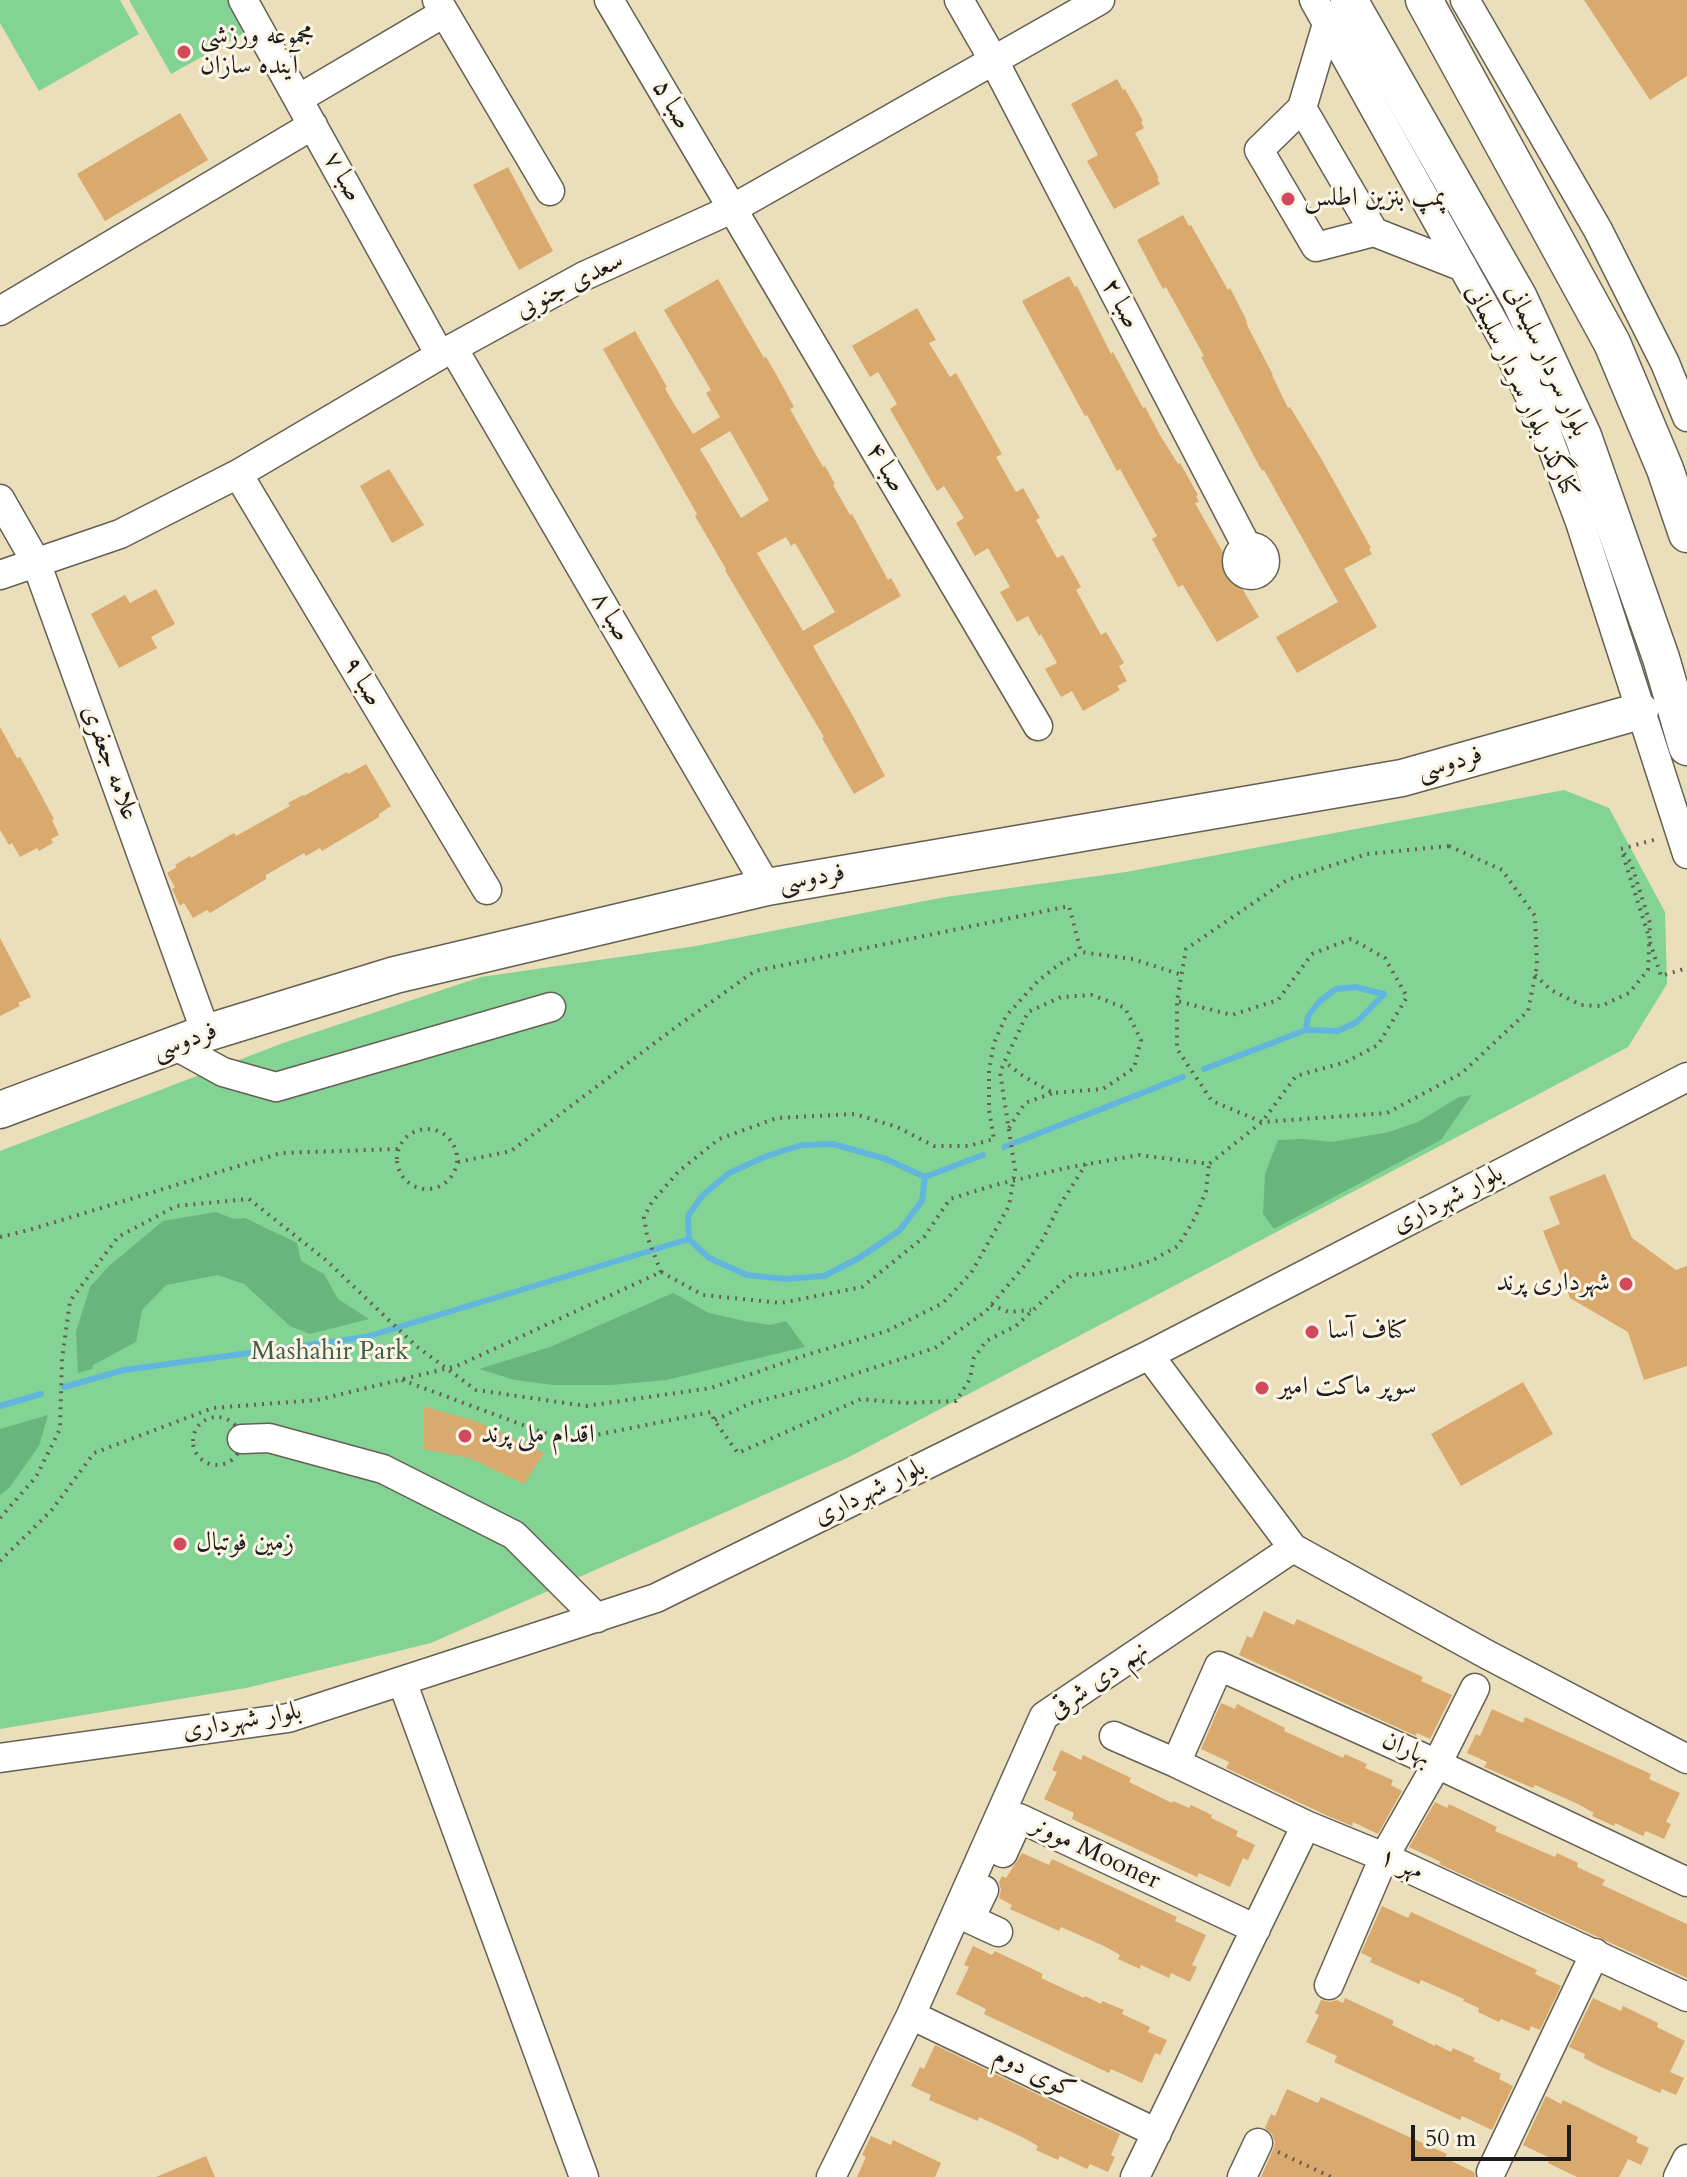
<!DOCTYPE html>
<meta charset="utf-8">
<style>
body{margin:0}
#map{position:relative;width:1687px;height:2177px;overflow:hidden;background:#ebdeba;font-family:Cardo,serif}
canvas{display:block}
.scale{position:absolute;left:1411px;top:2125px;width:160px;height:36px;box-sizing:border-box;border:4px solid #1c1c1c;border-top:0;padding-left:10px;font-size:24px;line-height:28px;white-space:nowrap;color:#1c1c1c;-webkit-text-stroke:6px #fcf5e5;paint-order:stroke}
</style>
<div id="map">
<canvas width="1687" height="2177"></canvas>
<div class="scale">50 m</div>
</div>
<script>
const g = document.querySelector('canvas').getContext('2d');
g.lineJoin = 'round';
function fill(path, color) { g.fillStyle = color; g.fill(path, 'evenodd'); }
const poly = rows => new Path2D(rows.map(r => 'M' + r).join(''));
function trace(path, color, width, dash) { g.strokeStyle = color; g.lineWidth = width; g.lineCap = dash ? 'butt' : 'round'; g.setLineDash(dash || []); g.stroke(path); }
function write(font, color, halo, rows, align = 'center') {
  g.font = font + ' Cardo,Amiri,serif'; g.lineWidth = 6; g.setLineDash([]); g.textBaseline = 'middle'; g.strokeStyle = halo; g.fillStyle = color; for (const [text, x, y, turn = 0] of rows) {
    g.save(); g.translate(x, y); g.rotate((+turn || 0) * Math.PI / 180); g.textAlign = isNaN(turn) ? turn : align; if (halo) g.strokeText(text, 0, 0); g.fillText(text, 0, 0); g.restore();
  }
}
fill(poly([
 [0,0,120,0,139,34,39,91,0,23],
 [129,0,233,0,250,30,171,74],
 [1564,790,1609,808,1665,912,1667,984,1628,1047,847,1458,431,1643,246,1688,0,1729,0,1151,286,1042,481,977,696,946,945,897,1126,872]
]), '#82d394');
fill(poly([
 [1472,1095,1441,1140,1274,1229,1263,1214,1265,1174,1278,1140,1303,1139,1332,1142,1389,1132,1418,1122,1459,1097],
 [216,1212,234,1219,245,1218,297,1243,301,1261,324,1274,338,1299,369,1319,310,1334,290,1326,244,1284,218,1275,166,1285,142,1310,136,1342,93,1365,92,1369,78,1373,76,1332,90,1287,109,1266,163,1221],
 [673,1293,709,1313,744,1321,770,1325,786,1321,805,1347,666,1380,611,1385,554,1385,515,1380,479,1369,550,1347],
 [48,1415,39,1446,9,1488,0,1495,0,1429]
]), '#69b57e');
trace(poly([
 [1306,1030,1308,1016,1320,1001,1336,989,1355,987,1384,994],
 [1204,1069,1306,1030,1338,1031,1357,1022,1384,994],
 [1004,1147,1183,1077],
 [689,1239,709,1258,747,1275,786,1279,824,1276,859,1258,900,1230,922,1201,925,1177],
 [64,1387,124,1370,366,1337,689,1239,688,1216,702,1196,729,1173,767,1156,802,1145,833,1144,886,1159,925,1177,983,1155],
 [0,1406,41,1394]
]), '#62b6de', 6);
fill(poly([
 [1584,0,1687,0,1687,76,1650,100],
 [1117,79,1123,90,1125,89,1143,121,1141,122,1144,128,1135,133,1159,178,1157,179,1160,184,1114,209,1087,161,1098,155,1071,104],
 [180,113,208,160,105,221,77,174],
 [508,167,553,251,519,270,473,185],
 [1183,215,1189,226,1191,225,1228,290,1230,288,1247,321,1246,321,1248,327,1273,375,1272,375,1288,408,1290,407,1322,460,1371,548,1369,549,1372,554,1344,569,1377,627,1297,673,1276,637,1338,602,1264,470,1262,471,1201,357,1204,356,1166,287,1163,289,1137,240],
 [1069,276,1075,287,1077,286,1111,354,1113,352,1143,408,1145,407,1160,435,1178,464,1180,463,1198,495,1196,496,1199,502,1195,503,1225,556,1223,556,1259,617,1217,642,1183,585,1178,587,1152,539,1157,536,1120,469,1117,471,1087,415,1085,416,1022,301],
 [718,279,764,358,766,357,776,374,794,407,790,409,823,467,825,466,835,484,833,485,850,515,852,514,888,580,891,578,901,596,813,646,854,718,885,776,854,794,822,738,824,737,725,570,726,569,695,516,697,514,603,349,635,331,667,387,665,388,671,399,693,434,720,417,706,393,711,390,664,310],
 [730,431,769,500,741,518,700,449],
 [786,537,791,546,795,543,835,612,803,631,757,553],
 [917,308,936,340,929,343,950,377,956,373,1002,454,996,457,1016,492,1023,488,1040,518,1036,520,1057,558,1063,555,1081,587,1076,590,1101,635,1106,632,1124,663,1119,666,1127,681,1117,686,1120,690,1083,711,1072,691,1061,697,1045,669,1057,663,1041,634,1039,636,1028,616,1017,622,1000,592,1010,587,988,548,975,556,956,523,964,518,944,486,937,491,890,409,897,404,878,372,870,377,852,346],
 [389,469,424,525,392,543,360,486],
 [156,589,175,624,151,637,157,648,119,668,91,614,125,595,130,603],
 [0,727,17,758,20,757,33,780,54,819,52,820,59,835,51,839,53,843,39,851,37,848,20,857,12,843,9,845,0,830],
 [366,764,391,806,379,814,379,817,322,851,320,848,306,856,304,853,266,875,266,879,210,913,207,910,193,918,184,903,180,906,172,889,175,887,167,873,177,867,175,865,190,856,191,858,234,833,236,836,290,806,288,803,303,795,304,796,347,772,348,774],
 [0,938,31,997,18,1003,20,1006,0,1016],
 [1605,1174,1632,1238,1676,1270,1687,1266,1687,1366,1644,1380,1628,1332,1570,1298,1543,1231,1560,1224,1549,1197],
 [1523,1382,1553,1434,1461,1486,1431,1434],
 [423,1406,478,1422,544,1453,524,1484,470,1458,423,1449],
 [1264,1611,1294,1625,1297,1619,1423,1677,1421,1681,1452,1695,1430,1739,1417,1733,1416,1736,1239,1655,1247,1636,1252,1638],
 [1221,1703,1235,1709,1237,1704,1285,1728,1284,1731,1343,1758,1345,1754,1367,1764,1365,1768,1393,1780,1391,1785,1402,1791,1378,1834,1353,1822,1352,1826,1328,1816,1226,1768,1229,1762,1201,1749],
 [1492,1709,1523,1723,1525,1717,1651,1774,1649,1779,1680,1793,1666,1822,1671,1824,1664,1839,1646,1831,1643,1836,1615,1823,1614,1826,1592,1816,1594,1813,1578,1804,1535,1785,1533,1788,1484,1767,1487,1762,1467,1753,1476,1734,1480,1736],
 [1061,1750,1081,1760,1083,1755,1131,1778,1129,1782,1172,1803,1173,1801,1189,1808,1191,1805,1212,1815,1211,1818,1238,1831,1236,1836,1255,1845,1248,1860,1243,1858,1230,1887,1199,1873,1197,1877,1072,1819,1074,1813,1044,1799,1057,1772,1052,1770],
 [1435,1802,1447,1808,1449,1804,1497,1827,1495,1831,1555,1857,1557,1853,1578,1863,1577,1867,1605,1880,1602,1885,1687,1924,1687,1978,1439,1864,1441,1862,1409,1847],
 [1022,1853,1049,1865,1052,1859,1177,1917,1175,1921,1206,1935,1192,1965,1197,1967,1190,1982,1171,1973,1169,1978,1141,1965,1140,1969,1118,1959,1120,1955,1104,1946,1061,1927,1059,1931,1010,1909,1012,1905,999,1898,1001,1890,999,1882,1002,1876,1006,1878],
 [1382,1906,1408,1918,1411,1912,1537,1970,1535,1974,1561,1986,1540,2030,1531,2026,1529,2031,1501,2019,1499,2022,1478,2012,1479,2008,1463,2001,1464,1999,1421,1980,1419,1984,1370,1962,1372,1958,1361,1953],
 [973,1946,992,1955,995,1951,1043,1974,1041,1978,1084,1998,1085,1996,1101,2004,1102,2001,1124,2010,1122,2014,1150,2027,1148,2032,1167,2040,1160,2055,1155,2053,1142,2083,1111,2069,1109,2073,984,2014,986,2009,956,1994,969,1967,964,1965],
 [1345,1998,1394,2021,1392,2025,1435,2046,1435,2044,1451,2052,1453,2048,1475,2058,1473,2061,1501,2074,1499,2079,1513,2086,1492,2130,1462,2116,1460,2120,1334,2062,1337,2056,1306,2042,1319,2015,1315,2013,1321,2000,1330,2002,1337,2000,1343,2003],
 [1593,1998,1621,2011,1623,2006,1658,2023,1657,2027,1685,2041,1670,2072,1684,2078,1676,2095,1662,2089,1660,2093,1601,2067,1584,2058,1585,2054,1569,2047],
 [935,2045,1120,2134,1111,2155,1115,2157,1108,2172,1090,2164,1087,2169,1060,2156,1058,2160,1036,2150,1038,2146,1022,2137,979,2117,978,2121,929,2100,931,2095,911,2086,920,2067,924,2069],
 [1287,2089,1318,2103,1321,2097,1447,2154,1445,2158,1474,2172,1475,2177,1261,2177,1273,2150,1275,2142,1272,2134,1265,2128,1271,2114,1275,2116],
 [1546,2096,1561,2104,1563,2100,1638,2137,1636,2142,1649,2148,1641,2165,1628,2159,1619,2177,1577,2177,1548,2163,1550,2158,1523,2145],
 [871,2136,891,2145,893,2140,941,2163,935,2177,857,2177,866,2157,862,2155],
 [206,2156,215,2177,156,2177]
]), '#d9a96e');
const minor = poly([
 [243,0,440,355],
 [437,0,550,191],
 [609,0,1038,726],
 [959,0,994,61,1247,547],
 [1314,0,1504,341,1547,434,1580,522,1687,854],
 [1465,0,1598,230,1665,363,1687,417],
 [1327,24,1302,108,1374,232,1463,267],
 [298,99,444,13],
 [1302,108,1259,150,1316,247,1374,232],
 [0,311,313,125],
 [453,348,767,887],
 [238,474,487,890],
 [0,499,36,562,206,1033],
 '1237 561a14 14 0 1 1 28 0a14 14 0 1 1-28 0Z',
 [0,575,120,534,238,474,440,355,584,276,732,209,1100,0],
 [174,1045,223,1072,276,1087,551,1007],
 [242,1439,269,1438,383,1469,514,1535,597,1618],
 [1293,1548,1486,1654,1687,1759],
 [402,1681,584,2177],
 [1114,1736,1176,1763,1306,1825,1384,1857,1687,1997],
 [0,1758,288,1718,656,1598,1149,1355,1687,1077],
 [1176,1763,1219,1666,1437,1764,1687,1882],
 [1003,1853,1019,1818,1256,1929],
 [984,1890,970,1919,998,1932],
 [1329,1985,1384,1857,1437,1764,1475,1688],
 [911,2015,1157,2133],
 [1491,2172,1595,1953],
 [831,2177,911,2015,1044,1716,1293,1548,1149,1355],
 [1135,2177,1306,1825],
 [1242,2177,1258,2143],
 [1678,2177,1687,2159]
]);
const major = poly([
 [1349,0,1519,298,1583,436,1661,658,1687,747],
 [1424,0,1612,343,1665,469,1687,534],
 [0,1110,206,1033,395,975,767,887,1402,778,1640,711]
]);
trace(minor, '#646053', 31);
trace(major, '#646053', 39);
trace(poly([
 [1449,846,1502,870,1535,916,1537,966,1528,1011,1462,1073,1387,1113,1262,1122,1212,1101,1177,1049,1177,1001,1186,949,1287,880,1367,854,1449,846],
 [1621,849,1657,839],
 [1623,855,1648,934],
 [1650,942,1661,976,1687,968],
 [1535,975,1551,990,1581,1005,1601,1006,1629,993,1648,970,1650,923,1631,863,1621,849],
 [1009,1128,1025,1103,1053,1093],
 '397 1159a30 30 0 1 1 60 0a30 30 0 1 1-60 0Z',
 [458,1162,511,1151,676,1027,755,971,1069,906,1081,952,1133,959,1182,975],
 [0,1237,29,1230,281,1153,398,1149],
 [661,1272,647,1236,644,1217,652,1202,679,1171,719,1139,777,1118,855,1114,897,1127,934,1146,968,1146,994,1139,989,1110,989,1070,994,1043,1006,1016,1037,982,1058,965,1081,952],
 [991,1305,1009,1312,1031,1310],
 [402,1380,566,1441,711,1412,714,1420,738,1453,861,1399,905,1403,956,1401,970,1379,974,1358,986,1341,1016,1326,1063,1282,1074,1274,1090,1275,1127,1268,1151,1261,1178,1246,1195,1218,1206,1191,1209,1164],
 '193 1441a24 24 0 1 1 48 0a24 24 0 1 1-48 0Z',
 [715,1420,751,1403,811,1388,935,1348,986,1311,1026,1264,1043,1239,1058,1208,1086,1164],
 [0,1518,36,1477,60,1429,62,1359,70,1301,118,1237,176,1206,249,1199,327,1261,416,1346,476,1390,586,1406,711,1388,806,1355,887,1331,943,1303,971,1273,1009,1206,1015,1170,1000,1072,1009,1052,1028,1012,1061,997,1092,995,1125,1008,1141,1040,1134,1068,1103,1089,1053,1093,1023,1076,1005,1062],
 [0,1561,51,1511,94,1453,213,1408,317,1400,457,1366,661,1272,703,1295,781,1303,862,1287,924,1237,950,1199,995,1185,1066,1168,1139,1155,1209,1164,1262,1122,1296,1076,1346,1062,1378,1045,1407,997,1385,958,1351,939,1312,954,1278,1000,1232,1015,1177,1001],
 [1278,2152,1331,2177]
]), '#646053', 4, [2, 6]);
trace(minor, '#fff', 28);
trace(major, '#fff', 36);
for (const [x, y, r, color] of [
 [184,52,8,"#d1495b"],
 [1288,199,8,"#d1495b"],
 [1626,1284,8,"#d1495b"],
 [1312,1332,8,"#d1495b"],
 [1262,1388,8,"#d1495b"],
 [465,1436,8,"#d1495b"],
 [180,1544,8,"#d1495b"]
]) { const dot = new Path2D(); dot.arc(x, y, r, 0, 2 * Math.PI); g.fillStyle = color; g.fill(dot); trace(dot, '#fcf5e5', 3); }
write('26px', '#1c1c1c', '#fcf5e5', [
 ["مجموعه ورزشی",200,37],
 ["آینده سازان",200,67],
 ["پمپ بنزین اطلس",1304,199],
 ["شهرداری پرند",1610,1284,"right"],
 ["کناف آسا",1328,1332],
 ["سوپر ماکت امیر",1278,1388],
 ["اقدام ملی پرند",481,1436],
 ["زمین فوتبال",196,1544]
], 'left');
write('26px', '#1c1c1c', '#fcf5e5', [
 ["صبا ۵",671,105,60],
 ["صبا ۷",342,177,61],
 ["سعدی جنوبی",570,286,-27],
 ["صبا ۲",1120,304,62],
 ["بلوار سردار سلیمانی",1546,361,65],
 ["کنارگذر بلوار سردار سلیمانی",1521,392,65],
 ["صبا ۴",885,468,59],
 ["صبا ۸",610,617,60],
 ["صبا ۹",362,682,59],
 ["علامه جعفری",109,763,70],
 ["فردوسی",1450,764,-16],
 ["فردوسی",812,879,-10],
 ["فردوسی",185,1042,-20],
 ["بلوار شهرداری",1448,1200,-27],
 ["بلوار شهرداری",870,1493,-26],
 ["نهم دی شرقی",1099,1681,-35],
 ["بلوار شهرداری",242,1722,-10],
 ["بهاران",1406,1750,24],
 ["موونر Mooner",1095,1854,25],
 ["مهر ۱",1401,1865,24],
 ["کوی دوم",1034,2074,26]
]);
write('26px', '#405c46', '#fcf5e5', [
 ["Mashahir Park",330,1353]
]);
</script>
